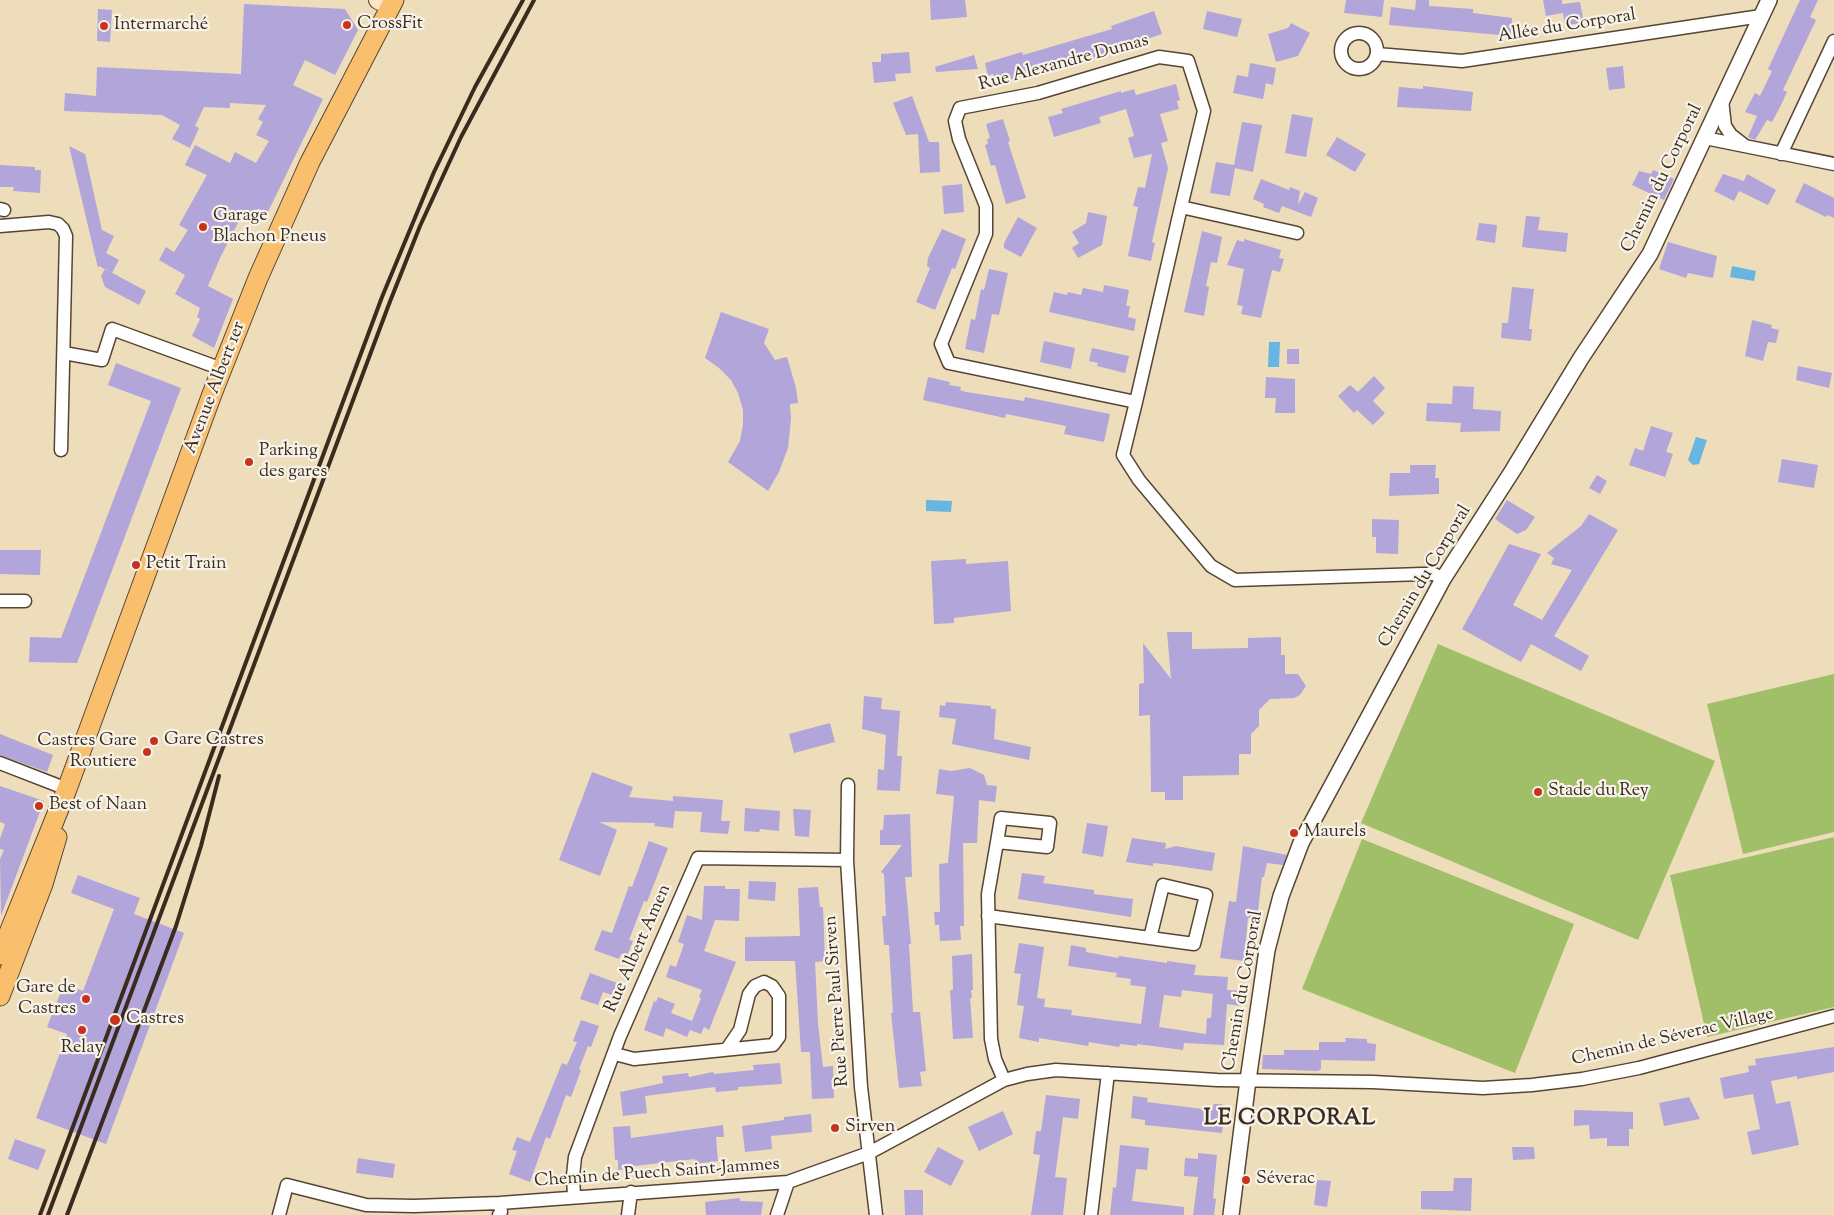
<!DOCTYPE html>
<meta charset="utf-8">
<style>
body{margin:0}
canvas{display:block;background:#edddba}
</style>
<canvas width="1834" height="1215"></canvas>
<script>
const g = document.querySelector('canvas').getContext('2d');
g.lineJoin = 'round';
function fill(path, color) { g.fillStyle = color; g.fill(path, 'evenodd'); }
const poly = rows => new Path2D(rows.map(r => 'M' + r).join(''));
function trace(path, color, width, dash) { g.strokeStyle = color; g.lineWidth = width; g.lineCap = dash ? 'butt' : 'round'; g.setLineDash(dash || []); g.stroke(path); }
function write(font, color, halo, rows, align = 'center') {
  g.font = font + ' "Sorts Mill Goudy",serif'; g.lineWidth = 4.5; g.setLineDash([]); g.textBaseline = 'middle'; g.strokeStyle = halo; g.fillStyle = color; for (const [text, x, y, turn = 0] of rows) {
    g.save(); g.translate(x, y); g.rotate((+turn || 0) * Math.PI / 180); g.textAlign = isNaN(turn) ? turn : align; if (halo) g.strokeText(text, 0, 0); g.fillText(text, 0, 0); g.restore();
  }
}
fill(poly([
 [1438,644,1715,761,1638,940,1361,823],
 [1834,674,1834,832,1743,854,1707,704],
 [1834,837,1834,1007,1707,1037,1670,875],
 [1362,839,1574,924,1515,1073,1302,989]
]), '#a0bf68');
fill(poly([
 [1732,266,1756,271,1754,281,1730,277],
 [1269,342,1280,342,1279,367,1268,367],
 [1696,437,1707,440,1699,464,1693,465,1688,460],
 [926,500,952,501,951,512,926,511]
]), '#68b5e1');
fill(poly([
 [930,0,965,0,967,17,931,20],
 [1346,0,1384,0,1382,17,1344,13],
 [1416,0,1429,0,1429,6,1473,9,1473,13,1512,18,1511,36,1389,25,1391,7,1415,10],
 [1543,0,1562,0,1562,4,1580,2,1584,23,1565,25,1563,13,1546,16],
 [1800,0,1818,0,1810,17,1816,20,1783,90,1787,92,1781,105,1772,122,1767,120,1755,140,1748,137,1757,116,1745,112,1755,93,1760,96,1772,71,1768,69],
 [244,4,345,9,358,30,335,75,305,60,293,85,323,99,263,222,244,211,220,258,208,286,233,299,214,348,192,336,200,319,197,317,200,308,175,294,185,275,159,260,166,247,174,252,188,230,179,225,207,175,185,165,195,145,230,163,235,152,256,163,269,141,256,135,263,122,258,119,266,105,230,103,230,108,204,107,195,126,199,128,190,148,172,139,180,125,162,115,64,111,65,93,96,96,97,67,241,74],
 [98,9,112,10,110,42,97,41],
 [1154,11,1162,34,1147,39,1148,42,1087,61,1086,58,996,84,993,74,988,76,985,63,1022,52,1023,55,1112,29,1111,26],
 [1207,11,1242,19,1237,37,1203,29],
 [1291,23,1310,33,1298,56,1276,62,1268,34,1288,28],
 [909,52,911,73,895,74,896,81,874,83,872,62,881,62,881,54],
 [974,55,978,69,936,72,935,67],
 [1250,63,1276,68,1273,85,1266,83,1263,99,1233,93,1237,75,1248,77],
 [1623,66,1625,88,1609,90,1606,68],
 [1176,84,1180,100,1177,101,1179,109,1160,114,1168,141,1161,143,1168,168,1152,242,1155,243,1151,261,1128,256,1138,207,1133,206,1138,187,1145,188,1152,154,1134,158,1128,138,1134,136,1126,109,1099,117,1101,123,1054,137,1048,117,1063,113,1061,109,1121,91,1121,93,1134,89,1136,95],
 [1423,86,1473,92,1471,111,1397,107,1399,87,1423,89],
 [912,96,929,142,939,142,940,172,920,173,918,134,906,135,893,103],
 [1292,114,1313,118,1306,157,1285,153],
 [1003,119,1010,141,1008,142,1026,198,1006,204,995,165,991,166,985,145,988,144,987,139,990,138,986,124],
 [1242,122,1262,125,1253,172,1235,168,1230,196,1210,193,1216,162,1234,165],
 [1337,137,1366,154,1355,172,1326,155],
 [69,146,85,154,102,230,114,236,106,253,119,260,112,273,99,266,98,268],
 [0,165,35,167,35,170,41,170,40,193,13,191,14,187,0,187],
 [1653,170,1674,179,1664,200,1632,185,1639,171,1651,174],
 [1723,174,1744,181,1747,174,1776,190,1768,205,1739,191,1734,201,1714,191],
 [1261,179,1289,190,1290,187,1300,191,1298,205,1305,192,1318,198,1311,217,1282,206,1279,213,1263,207,1264,204,1253,199],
 [1804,183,1834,198,1834,218,1827,215,1826,217,1795,202],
 [962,184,964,212,944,214,942,186],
 [1088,212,1107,216,1102,245,1078,258,1072,248,1079,243,1072,232,1086,223],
 [1526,216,1540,217,1538,230,1568,233,1566,252,1522,247],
 [1018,217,1037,228,1021,257,1004,248,1004,243],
 [1479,223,1497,225,1495,243,1476,240],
 [942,229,966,239,955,269,952,268,935,310,916,302,930,268,927,266,928,258],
 [1202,231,1222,237,1217,263,1211,262,1206,286,1209,287,1204,316,1184,312],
 [1244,239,1281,250,1279,258,1284,259,1280,272,1272,270,1261,318,1241,314,1243,306,1237,305,1244,269,1227,265,1237,240,1244,242],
 [1668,242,1717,256,1713,278,1688,273,1686,278,1659,269],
 [105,269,146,291,139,305,105,287,101,276],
 [989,269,1008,273,999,315,992,314,984,353,965,349,971,319,975,320,981,289,984,290],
 [1104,285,1129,290,1126,306,1130,306,1128,317,1136,319,1134,331,1049,312,1054,292,1067,295,1068,292,1081,295,1083,288,1103,292],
 [1512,287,1534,289,1529,329,1532,329,1531,341,1501,338,1502,323,1508,323],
 [721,312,769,329,764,343,775,360,787,357,796,388,798,403,790,404,791,419,788,448,779,472,768,491,728,462,740,441,743,424,743,410,738,393,731,380,719,368,705,358],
 [1752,320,1772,325,1771,328,1779,330,1776,343,1768,342,1763,361,1745,356],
 [1044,341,1075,348,1071,369,1040,362],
 [1092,348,1129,356,1125,373,1097,366,1098,363,1089,361],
 [1287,349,1299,349,1299,364,1287,364],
 [116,363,181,388,77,663,29,662,30,637,61,638,151,401,108,385],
 [1798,366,1832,373,1829,388,1796,380],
 [1374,376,1385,388,1373,401,1385,413,1373,425,1357,410,1354,413,1338,396,1350,385,1358,392],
 [928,377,950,382,949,385,961,387,960,390,966,392,1024,401,1025,397,1110,414,1104,442,1064,434,1066,426,1006,414,1005,418,923,400],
 [1266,377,1295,379,1295,413,1275,413,1276,398,1265,398],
 [1453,386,1474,387,1473,409,1501,411,1500,431,1460,432,1461,423,1426,421,1427,403,1452,404],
 [1651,426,1673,433,1666,452,1673,454,1665,477,1629,465,1635,448,1643,451],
 [1782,459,1818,465,1814,488,1778,482],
 [1410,465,1436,465,1435,478,1439,478,1439,494,1389,496,1390,473,1410,473],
 [1597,475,1607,481,1600,494,1589,488],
 [1507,500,1535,517,1526,530,1517,534,1495,519],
 [1589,514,1618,530,1554,636,1589,656,1581,671,1531,644,1521,662,1462,629,1509,544,1541,554,1513,605,1542,620,1572,570,1551,564,1554,558,1547,553,1581,526],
 [1372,519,1399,520,1398,554,1376,553,1376,537,1372,537],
 [0,550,41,550,40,575,0,574],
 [966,559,966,564,1008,561,1011,611,954,618,954,623,934,624,931,561],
 [1167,632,1192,632,1192,649,1248,648,1248,638,1281,637,1281,655,1285,655,1285,674,1298,674,1306,686,1300,695,1294,698,1270,699,1259,710,1259,726,1251,734,1251,754,1239,754,1239,775,1183,776,1183,800,1165,800,1165,792,1151,792,1150,715,1139,716,1139,684,1144,683,1143,643,1171,679],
 [864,696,882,698,881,709,900,711,897,756,902,756,900,791,877,790,878,769,884,770,886,735,862,729],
 [946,702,991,706,991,709,996,709,994,739,1031,747,1029,760,952,744,956,719,939,717,940,705,945,706],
 [830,723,835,742,794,753,789,734],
 [0,734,53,755,47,772,0,755],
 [970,768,984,775,987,785,997,786,995,802,979,800,977,843,963,843,964,926,960,926,961,940,940,941,939,925,935,925,934,912,940,912,939,864,948,863,954,796,936,794,939,769,951,771],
 [592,772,633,787,629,797,673,801,673,796,723,800,721,821,730,821,728,834,700,832,702,812,675,811,673,828,654,826,655,823,599,822,617,830,600,876,559,860],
 [0,786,44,801,1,916,0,859,4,850,0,849,0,839,5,824,0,822],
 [745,808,780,811,779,831,760,829,759,832,744,831],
 [793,809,811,810,809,837,795,836],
 [910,814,912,877,905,877,911,944,909,944,913,1012,920,1012,926,1071,920,1072,922,1086,899,1088,891,1013,893,1013,889,945,884,945,882,916,886,916,884,874,881,872,902,845,880,845,880,830,883,830,884,815],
 [1087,823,1108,826,1103,857,1082,853],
 [1132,838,1166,843,1165,849,1176,846,1215,853,1212,871,1163,864,1153,863,1153,866,1126,862],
 [649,841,668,848,647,902,644,901,629,940,633,941,627,956,621,954,619,959,594,950,602,930,612,933,629,886,632,887],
 [1243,846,1287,855,1283,865,1267,863,1264,877,1262,877,1257,919,1248,918,1244,961,1220,958,1229,901,1236,902],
 [1022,873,1045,876,1043,883,1094,890,1094,894,1133,899,1131,917,1018,899],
 [78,875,140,898,134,914,184,933,106,1144,36,1118,67,1034,47,1027,64,984,83,991,114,909,71,893],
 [749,881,776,882,775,901,748,899],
 [704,886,725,886,725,889,740,889,739,921,715,920,704,951,736,962,709,1030,704,1027,701,1034,690,1030,687,1037,666,1028,663,1037,644,1030,654,1001,656,1002,658,997,675,1004,671,1013,692,1021,701,998,699,997,702,990,666,977,670,965,676,967,684,944,678,942,687,915,702,920],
 [818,887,820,907,823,907,825,961,815,962,818,1024,823,1067,833,1066,834,1098,812,1099,810,1052,801,1052,795,961,745,961,745,937,800,936,798,888],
 [1019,943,1044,947,1037,998,1045,999,1044,1007,1072,1010,1071,1015,1141,1024,1146,987,1130,985,1131,979,1116,977,1117,973,1068,966,1071,945,1086,948,1086,952,1118,958,1119,956,1167,963,1167,961,1196,965,1194,975,1228,977,1227,990,1243,991,1241,1006,1227,1004,1224,1045,1184,1043,1183,1050,1137,1044,1137,1046,1120,1044,1119,1047,1089,1042,1088,1046,1039,1038,1039,1042,1019,1038,1024,1006,1017,1005,1021,974,1014,973],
 [1182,990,1213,994,1211,1018,1207,1018,1206,1034,1159,1027,1164,995,1181,997],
 [972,954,973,990,971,990,972,998,970,998,973,1038,953,1039,950,990,953,990,952,956],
 [590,973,617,983,612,995,603,992,598,1005,580,999],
 [581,1020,599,1026,591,1047,588,1046,579,1069,581,1070,571,1097,566,1095,550,1139,546,1137,530,1182,509,1174,517,1151,512,1150,517,1137,530,1142,562,1063,567,1065,577,1042,573,1041],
 [1345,1038,1367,1039,1367,1043,1376,1044,1375,1061,1321,1060,1321,1069,1318,1071,1262,1069,1263,1055,1284,1055,1284,1050,1319,1050,1319,1042,1346,1042],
 [1834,1047,1834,1072,1797,1079,1797,1076,1771,1081,1776,1104,1790,1101,1799,1145,1752,1155,1747,1132,1760,1129,1753,1094,1724,1099,1720,1078,1749,1072,1748,1066,1756,1065,1755,1059],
 [780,1063,782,1084,738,1087,738,1090,716,1092,715,1087,645,1096,647,1113,623,1116,620,1092,663,1083,662,1076,688,1073,689,1077,713,1072,714,1074,754,1070,753,1065],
 [1046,1095,1080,1099,1078,1119,1063,1117,1055,1177,1067,1178,1063,1215,1031,1215,1040,1155,1033,1154,1036,1131,1041,1131],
 [1133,1096,1148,1098,1147,1102,1211,1110,1214,1104,1222,1104,1225,1108,1222,1133,1145,1125,1145,1120,1131,1118],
 [1689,1097,1700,1119,1664,1126,1659,1103],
 [1574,1110,1633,1112,1633,1129,1629,1129,1629,1146,1607,1146,1607,1138,1590,1139,1589,1125,1574,1126],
 [1003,1111,1013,1134,979,1151,968,1127],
 [811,1114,812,1132,771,1136,772,1149,745,1152,742,1126,784,1120,784,1117],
 [723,1125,724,1137,716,1137,718,1161,695,1164,695,1159,634,1166,634,1168,618,1170,618,1160,615,1160,613,1127,630,1126,631,1138],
 [15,1139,46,1150,38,1170,8,1159],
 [1120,1145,1149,1148,1147,1170,1136,1169,1132,1201,1184,1207,1184,1215,1110,1215,1113,1187,1116,1188],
 [938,1147,964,1161,951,1186,924,1172],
 [1512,1147,1534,1147,1535,1159,1513,1160],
 [1198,1153,1217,1155,1213,1198,1216,1199,1214,1215,1193,1215,1198,1177,1184,1176,1185,1158,1198,1159],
 [358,1158,395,1164,393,1178,356,1173],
 [1454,1178,1472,1178,1471,1211,1421,1209,1421,1191,1453,1191],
 [1317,1180,1331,1181,1327,1207,1314,1205],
 [904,1190,923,1190,923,1215,905,1215],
 [740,1198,740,1201,763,1202,761,1215,706,1215,705,1202]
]), '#b1a5da');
const minor = poly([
 '1341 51a18 18 0 1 1 36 0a18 18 0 1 1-36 0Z',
 [1377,54,1462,61,1761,16],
 [1722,100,1725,126,1731,135,1744,145],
 [1705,138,1834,164],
 [1781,154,1834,41],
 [1181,207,1297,233],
 [0,209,4,210],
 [0,226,49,222,58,224,63,229,66,236,61,450],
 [64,353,102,360,112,329,222,369],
 [1136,402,949,363,941,344,986,234,986,206,959,139,955,121,960,108,1038,93,1159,57,1188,61,1204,111,1181,207,1136,402,1123,455,1139,480,1211,566,1235,580,1423,574,1434,574,1443,579],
 [0,601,25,601],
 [0,763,67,789],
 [848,785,847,860,861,1087,876,1215],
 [997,842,1001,818,1050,823,1047,847,997,842,988,894,991,1039,995,1059,1004,1080],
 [988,916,1194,944,1206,895,1163,885,1150,938],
 [615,1054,634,1059,773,1045,779,1037,779,996,772,986,764,982,755,986,749,994,740,1030,727,1049],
 [574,1196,573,1176,575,1157,620,1036,698,858,847,860],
 [279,1215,287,1185,366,1205,414,1206,500,1203,788,1182,869,1153,1004,1080,1027,1074,1056,1070,1217,1080,1373,1082,1483,1088,1532,1085,1582,1079,1639,1068,1834,1016],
 [499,1215,501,1212,500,1203],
 [628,1215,631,1192],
 [777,1215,788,1182],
 [1091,1215,1108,1073]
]);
const tertiary = poly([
 [1231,1215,1248,1080,1267,950,1281,896,1301,843,1443,579,1513,470,1581,358,1650,254,1769,0]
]);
const secondary = poly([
 [378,0,391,6]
]);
const primary = poly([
 [0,955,67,789,212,394,258,278,310,162,394,0],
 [0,996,43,884,57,837]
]);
trace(minor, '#564535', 15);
trace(tertiary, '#564535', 18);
trace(secondary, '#564535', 20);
trace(primary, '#564535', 21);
trace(minor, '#fff', 12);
trace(tertiary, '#fff', 15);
trace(secondary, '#fde5c5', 18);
trace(primary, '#f9bf6d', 19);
trace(poly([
 [40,1215,382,297,434,172,475,87,523,0],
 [48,1215,389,304,420,226,461,137,534,0],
 [67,1215,176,926,201,846,219,776]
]), '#3b2a1e', 4);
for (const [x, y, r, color] of [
 [347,25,5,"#c8321e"],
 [104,26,5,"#c8321e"],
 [203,227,5,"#c8321e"],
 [249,462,5,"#c8321e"],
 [136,565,5,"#c8321e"],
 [154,741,5,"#c8321e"],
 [147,752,5,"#c8321e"],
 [1538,792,5,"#c8321e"],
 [39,806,5,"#c8321e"],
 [1294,833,5,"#c8321e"],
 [86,999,5,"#c8321e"],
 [115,1020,6,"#c8321e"],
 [82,1030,5,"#c8321e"],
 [835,1128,5,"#c8321e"],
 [1246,1180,5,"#c8321e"]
]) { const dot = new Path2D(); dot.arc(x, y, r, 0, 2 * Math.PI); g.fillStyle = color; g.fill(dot); trace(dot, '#f7f3e8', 2); }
write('18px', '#3b2a1e', '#f7f3e8', [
 ["CrossFit",357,25],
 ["Intermarché",114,26],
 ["Garage",213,217],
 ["Blachon Pneus",213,238],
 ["Parking",259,452],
 ["des gares",259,473],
 ["Petit Train",146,565],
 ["Gare Castres",164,741],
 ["Castres Gare",137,742,"right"],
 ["Routiere",137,763,"right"],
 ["Stade du Rey",1548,792],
 ["Best of Naan",49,806],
 ["Maurels",1304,833],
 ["Gare de",76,989,"right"],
 ["Castres",76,1010,"right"],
 ["Castres",126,1020],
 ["Relay",82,1049,"center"],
 ["Sirven",845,1128],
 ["Séverac",1256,1180]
], 'left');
write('18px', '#3b2a1e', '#f7f3e8', [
 ["Allée du Corporal",1567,27,-9],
 ["Rue Alexandre Dumas",1064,64,-15],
 ["Chemin du Corporal",1663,179,-64],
 ["Avenue Albert 1er",216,388,-69],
 ["Chemin du Corporal",1426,577,-59],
 ["Rue Albert Amen",639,949,-66],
 ["Chemin du Corporal",1244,991,-80],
 ["Rue Pierre Paul Sirven",838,1001,-94],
 ["Chemin de Séverac Village",1673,1038,-13],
 ["Chemin de Puech Saint-Jammes",657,1174,-4]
]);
g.letterSpacing = '1px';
write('bold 22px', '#3b2a1e', '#f7f3e8', [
 ["LE CORPORAL",1290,1120]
]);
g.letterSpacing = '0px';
</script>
